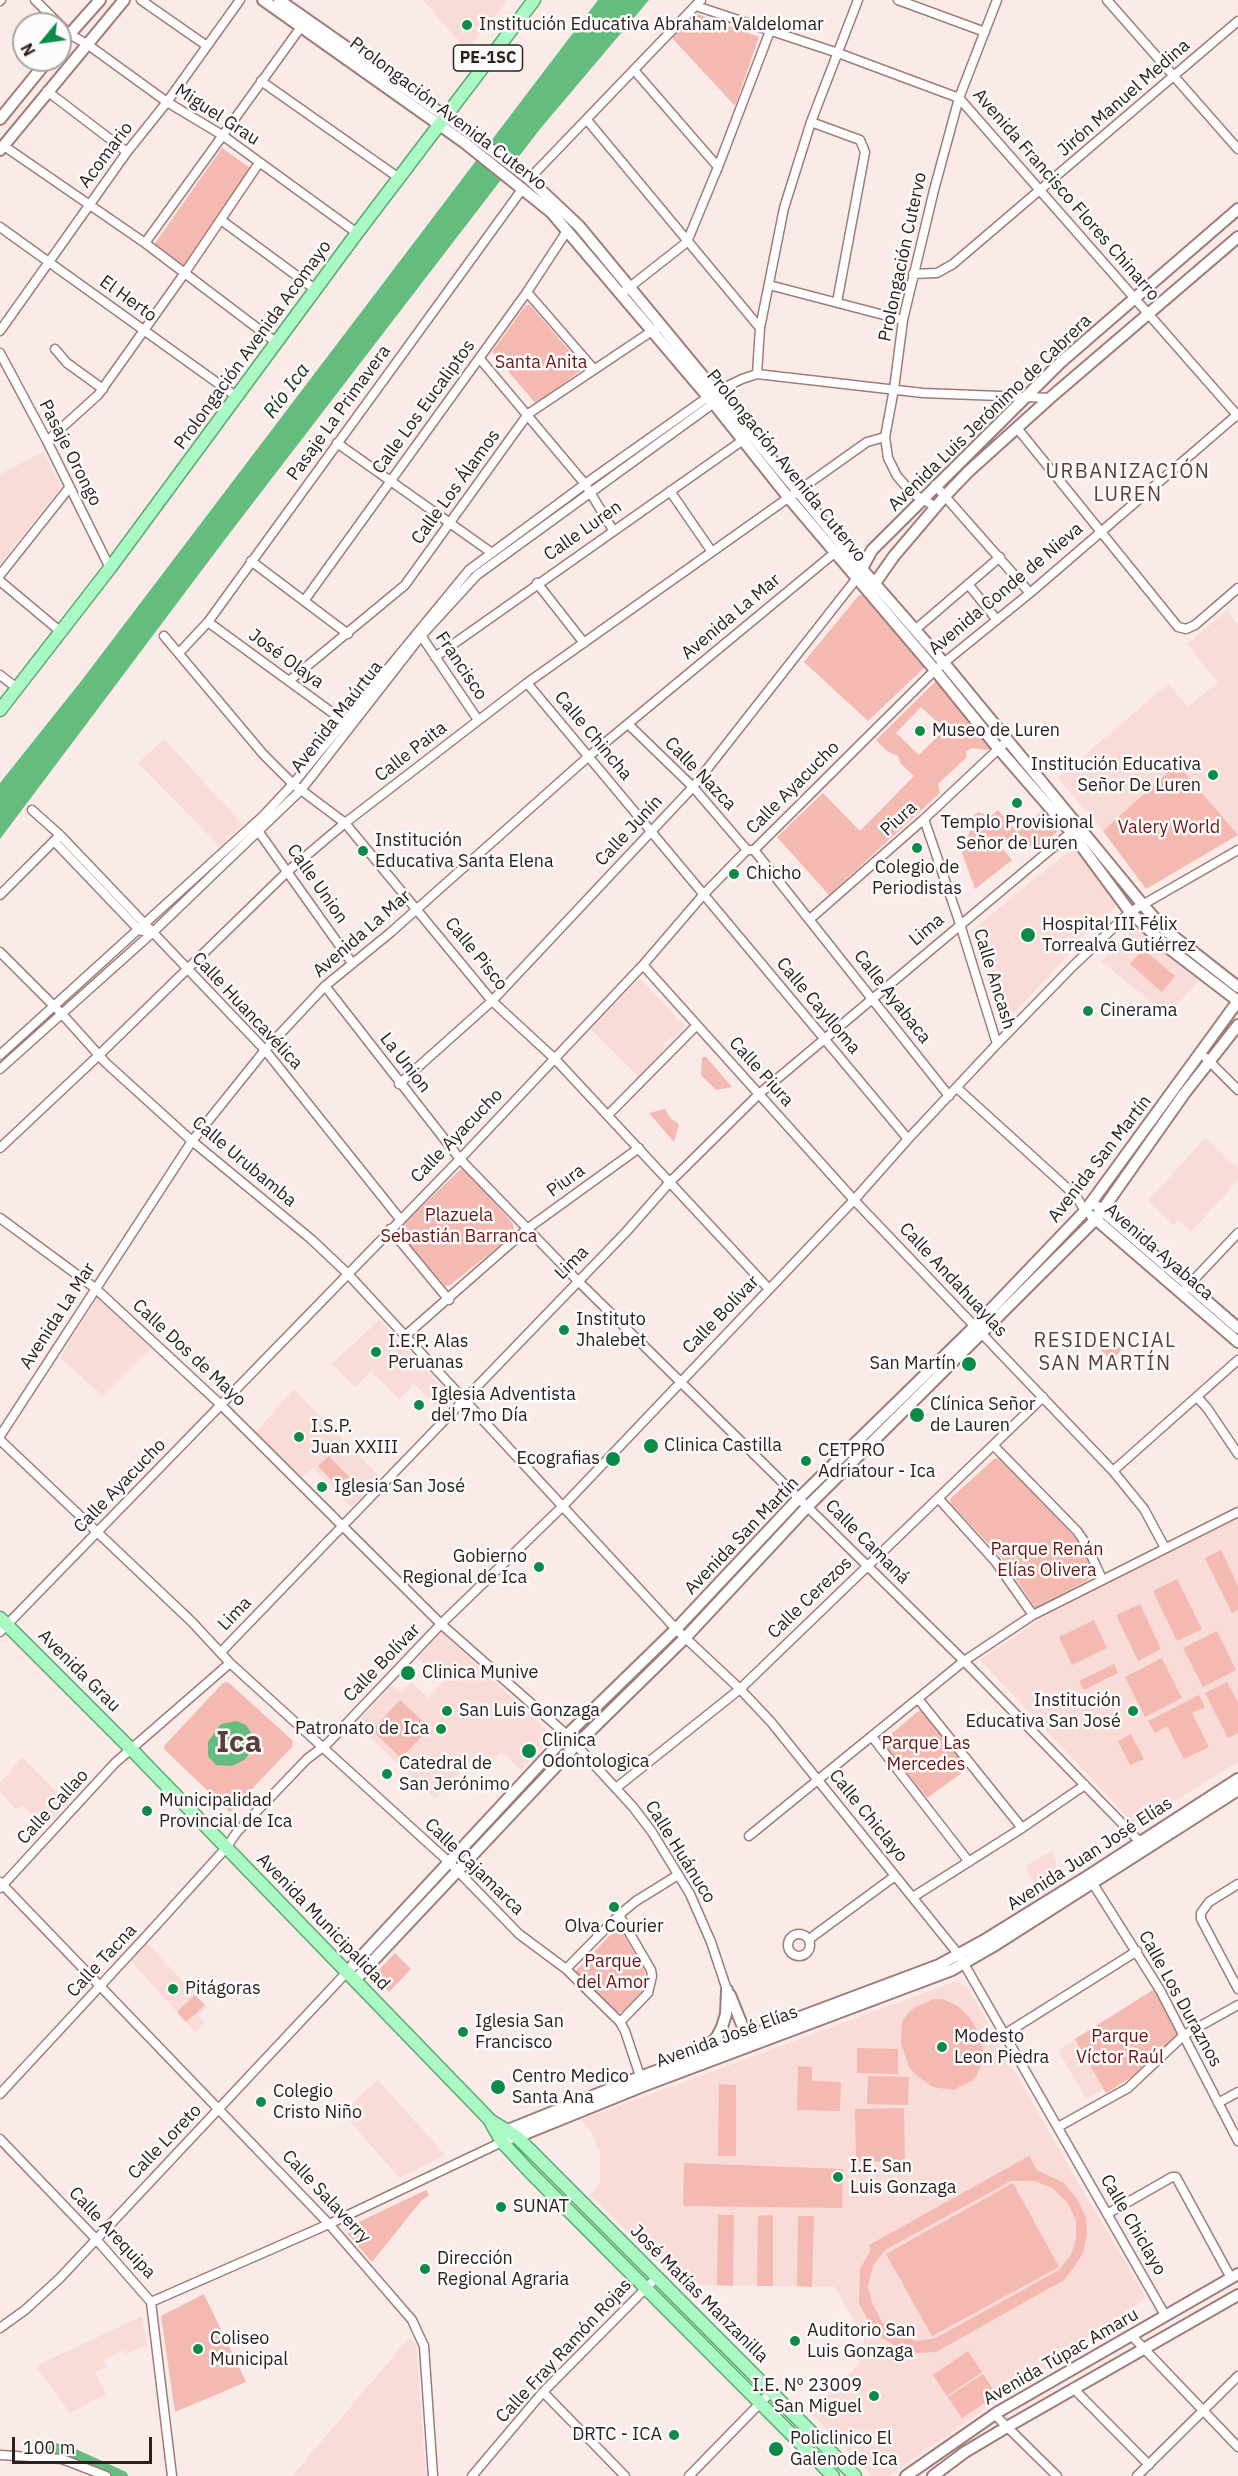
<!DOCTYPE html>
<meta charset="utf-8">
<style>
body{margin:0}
#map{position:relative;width:1238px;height:2476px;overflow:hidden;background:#fbebe8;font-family:"IBM Plex Sans",sans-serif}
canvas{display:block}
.north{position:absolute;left:12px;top:12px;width:60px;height:60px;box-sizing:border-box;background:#fcfcfc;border:2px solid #aaa4a3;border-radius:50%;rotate:241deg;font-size:16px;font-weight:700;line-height:24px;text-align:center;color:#2e201e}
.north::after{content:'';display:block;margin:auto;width:21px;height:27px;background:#0b8b47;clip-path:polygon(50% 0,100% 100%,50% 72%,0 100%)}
.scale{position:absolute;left:12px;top:2437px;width:140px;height:27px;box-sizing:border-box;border:3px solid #2e201e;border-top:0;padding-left:8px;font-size:18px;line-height:21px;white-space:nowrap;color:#2e201e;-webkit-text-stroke:4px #fcfcfc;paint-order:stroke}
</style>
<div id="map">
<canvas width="1238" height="2476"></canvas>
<div class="north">N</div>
<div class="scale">100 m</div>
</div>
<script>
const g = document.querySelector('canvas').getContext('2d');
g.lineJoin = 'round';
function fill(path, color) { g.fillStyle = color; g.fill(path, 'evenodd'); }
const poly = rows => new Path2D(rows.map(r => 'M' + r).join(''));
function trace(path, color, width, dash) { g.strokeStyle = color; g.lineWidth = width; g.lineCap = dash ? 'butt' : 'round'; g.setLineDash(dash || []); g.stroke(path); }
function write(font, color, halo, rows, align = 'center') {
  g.font = font + ' "IBM Plex Sans",sans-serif'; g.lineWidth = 5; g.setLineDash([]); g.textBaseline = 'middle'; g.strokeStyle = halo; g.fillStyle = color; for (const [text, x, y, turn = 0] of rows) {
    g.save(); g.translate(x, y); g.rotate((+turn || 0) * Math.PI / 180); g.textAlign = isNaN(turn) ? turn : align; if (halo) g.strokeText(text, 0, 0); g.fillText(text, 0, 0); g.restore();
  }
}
fill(poly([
 [423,0,508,0,467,50],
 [43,452,61,487,0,564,0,474],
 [1227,610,1238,625,1238,835,1177,764,1103,831,1058,778,1168,684,1188,707,1218,682,1187,644],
 [164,739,243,825,235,833,226,836,226,841,220,847,138,763],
 [1075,846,1121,902,1080,938,1079,944,1006,1021,1000,1018,971,931],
 [1138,924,1202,976,1168,1016,1101,961],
 [640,978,685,1027,673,1039,669,1039,663,1044,664,1049,639,1077,591,1029],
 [1205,1138,1238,1168,1238,1180,1191,1232,1178,1220,1174,1225,1148,1201],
 [97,1298,151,1348,103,1396,60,1358],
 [379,1320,452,1398,439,1410,414,1384,399,1399,371,1371,355,1387,332,1364],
 [294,1389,380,1477,351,1507,313,1468,301,1477,255,1433],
 [1238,1518,1238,1762,1135,1825,980,1660,1050,1613],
 [442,1632,553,1736,521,1770,501,1752,489,1765,477,1754,435,1799,356,1724,392,1685,401,1693,411,1682,428,1698,443,1682,418,1658],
 [22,1757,68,1803,44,1828,22,1805,16,1810,0,1792,0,1783],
 [1052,1851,1062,1883,1041,1896,1025,1866],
 [147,1943,207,2007,198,2015,204,2023,195,2032,130,1960],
 [956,1981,967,1986,1050,2134,1145,2296,1143,2300,888,2476,872,2476,810,2412,858,2365,864,2339,835,2287,696,2285,688,2292,591,2195,600,2181,600,2152,591,2132,581,2120],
 [1075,2039,1104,2089,1086,2099,1058,2050],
 [378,2080,445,2155,399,2178,344,2114,347,2112,345,2109],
 [142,2316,147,2345,126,2354,124,2350,104,2360,107,2367,95,2372,106,2394,70,2413,36,2366],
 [409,2338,416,2345,426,2476,292,2476]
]), '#f9dcd8');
fill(poly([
 [695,13,759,37,735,106,672,38],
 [222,148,253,170,181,271,151,249],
 [526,305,530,305,584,368,536,404,492,352],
 [869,594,925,660,925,667,868,721,804,662,859,595],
 [937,680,991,747,987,750,971,748,966,752,967,757,938,784,940,793,829,895,777,837,823,793,860,831,914,776,900,763,898,756,887,751,876,740],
 [921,707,945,729,919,755,896,733],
 [1177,764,1238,835,1146,889,1103,831],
 [1046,808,1063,827,1034,851,1017,832,1000,846,1012,860,975,889,956,836,968,838,970,828,952,824,957,820,968,821,978,812,990,817,998,810,1017,832],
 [1143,949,1175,976,1162,992,1130,964],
 [702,1057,706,1057,732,1087,716,1090,701,1075],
 [665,1109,671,1119,679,1124,674,1142,649,1113],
 [462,1168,468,1171,513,1224,514,1230,513,1235,450,1285,445,1286,400,1234,399,1228],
 [1104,1330,1122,1349,1112,1361,1090,1340],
 [329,1456,351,1479,340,1489,318,1466],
 [995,1458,1001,1459,1070,1532,1081,1545,1095,1576,1036,1609,1001,1557,951,1504,950,1499],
 [1221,1550,1238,1586,1238,1610,1232,1613,1205,1558],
 [1177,1579,1202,1629,1177,1641,1153,1591],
 [1140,1604,1161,1649,1138,1661,1116,1615],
 [1094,1620,1107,1648,1072,1665,1059,1637],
 [1217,1631,1236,1670,1203,1687,1183,1648],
 [1162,1658,1182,1698,1145,1717,1125,1677],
 [1114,1664,1118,1673,1084,1690,1079,1681],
 [228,1682,292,1740,293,1743,292,1747,230,1812,164,1749,164,1746,223,1683],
 [1227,1682,1238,1702,1238,1733,1228,1738,1205,1693],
 [1199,1695,1205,1707,1192,1713,1209,1747,1184,1759,1167,1726,1155,1733,1148,1721],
 [400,1700,430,1728,401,1758,372,1730],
 [923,1710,970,1767,927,1798,888,1749,886,1743,888,1737,917,1712],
 [1131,1734,1144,1759,1130,1765,1118,1741],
 [621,1930,645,1972,646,1982,641,1992,623,2011,618,2013,615,2013,574,1973,614,1931],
 [395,1953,411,1969,389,1992,375,1977,376,1973],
 [1156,1988,1183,2034,1141,2071,1106,2093,1075,2039],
 [195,1995,205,2005,186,2022,177,2012],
 [934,1999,942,1999,958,2006,971,2019,982,2040,984,2058,977,2075,972,2081,953,2090,933,2087,917,2076,909,2067,901,2044,902,2022,908,2013,914,2008],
 [857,2048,898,2049,898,2074,857,2073],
 [798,2066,812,2067,812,2081,841,2082,840,2111,797,2110],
 [868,2076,909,2077,908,2105,867,2104],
 [719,2084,736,2085,736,2156,718,2156],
 [904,2108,905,2161,856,2162,855,2109],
 [1029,2156,1037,2170,1064,2183,1077,2199,1086,2217,1087,2234,1083,2253,1074,2267,1064,2280,936,2352,918,2353,901,2349,882,2338,869,2322,859,2303,860,2269,871,2250,869,2245],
 [1011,2181,1035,2181,1052,2188,1067,2202,1076,2220,1076,2239,1071,2255,1059,2270,936,2338,916,2341,898,2335,882,2322,872,2303,868,2286,873,2266,885,2250],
 [684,2163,843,2169,842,2208,683,2206],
 [1013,2183,1059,2267,932,2336,886,2254],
 [426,2190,429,2195,421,2201,372,2262,348,2234,348,2227],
 [718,2215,734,2215,733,2286,717,2285],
 [773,2215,773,2286,757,2286,758,2216],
 [798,2216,814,2216,812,2287,797,2286],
 [204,2294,246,2382,175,2412,161,2316],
 [968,2351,982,2372,947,2396,933,2375],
 [983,2374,997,2395,962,2418,948,2397]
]), '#f4b9b1');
fill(poly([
 [598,0,649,0,540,129,226,538,0,839,0,783,82,680],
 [236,1721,246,1725,252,1734,254,1741,251,1752,244,1760,232,1766,216,1765,208,1756,208,1742,221,1724]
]), '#64bd7f');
trace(poly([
 [53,2448,66,2450,123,2476]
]), '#64bd7f', 10);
const street = poly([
 [35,0,59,24],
 [141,0,207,46],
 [898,0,985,32],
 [1107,0,1238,149],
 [0,1,1,0],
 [696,6,838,53,959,98,1238,416],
 [60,25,69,34,87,44,167,102,222,135,357,233],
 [634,70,718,167],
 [261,81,399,178],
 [47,91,127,152],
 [587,120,760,328],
 [811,122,860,140,865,152,837,302],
 [4,146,145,243,277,343],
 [529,179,701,0],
 [221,220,316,290],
 [0,227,237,397],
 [145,243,301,27],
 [913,274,937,273,953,264,1238,21],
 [769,285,903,320],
 [626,290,687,242,718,167,770,31],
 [527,292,593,368],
 [0,331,127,152,167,102,240,0],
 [55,349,67,363,103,389],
 [0,353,47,441,110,568],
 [480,359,585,484,613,530],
 [757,374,760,328,784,208,811,122,858,0],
 [1017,428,1178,627,1186,629,1195,625,1238,588],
 [47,441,98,395,184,274,259,163],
 [337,443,492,553],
 [935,485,1030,593],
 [670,491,712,552],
 [936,507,912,493,897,476,888,458,885,437,894,389,903,320,934,190,959,98,997,0],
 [251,561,348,634],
 [0,575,69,488],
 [0,581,61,632],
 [537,583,584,643],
 [968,584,997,620],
 [304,601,527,292,567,231],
 [208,622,345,722],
 [916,629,1000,557],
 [420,634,478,720],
 [164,636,263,754,293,784,345,823,492,1001,555,1059,769,1289],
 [179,653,208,622,523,188],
 [435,657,746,438],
 [0,675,17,688],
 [289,681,405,585,528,414,655,329],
 [527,683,908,1139],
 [628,724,693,787,747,850],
 [32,810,60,835,265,1050,400,1219],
 [924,819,960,924,997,1044],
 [256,828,352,963],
 [54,841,139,930,143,931],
 [754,850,949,1096],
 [0,895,57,838],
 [810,919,924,819,1008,740],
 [0,952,62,1014,106,1063,192,1141,311,1239,347,1273,676,1629,740,1689,771,1722,959,1955,1165,2315],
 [643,965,854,1200,1113,1471,1144,1509,1165,1548],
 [325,986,460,1159,577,1280,964,1661,1144,1846],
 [0,1055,263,816,293,784,469,570,585,484,715,392,742,379,757,374,923,393,1050,398],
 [1206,1058,1238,1090],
 [0,1069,152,933,301,790,421,636,477,575,718,400],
 [399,1084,492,1001,693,787,857,578],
 [957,1088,1076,1196,1085,1211],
 [608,1115,697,1025],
 [0,1148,98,1056,288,871,345,823,527,683,867,442,885,437],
 [0,1218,95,1288,220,1404,441,1624,567,1735,633,1807,652,1832,690,1894,711,1942,727,1990],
 [390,1229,449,1300],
 [1186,1288,1238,1233],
 [405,1336,527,1229,639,1148],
 [1198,1398,1207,1408,1238,1454],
 [0,1436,192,1141,265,1050,325,986,390,933,589,756,838,550],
 [0,1440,192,1622,230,1663,450,1863,519,1934,566,1969,620,2022,625,2031,642,2082],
 [994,1446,1077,1531,1086,1544,1102,1579],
 [1113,1471,1238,1360],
 [939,1499,995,1561,1033,1615],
 [0,1632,460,1159,643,965,704,894,747,850,754,850,935,670,1030,593,1238,414],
 [221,1652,626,1232,670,1182,759,1094,1075,829],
 [919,1700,1022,1828],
 [873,1738,969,1862],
 [616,1788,740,1689,1043,1397],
 [749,1836,964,1661,1033,1615,1238,1512],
 [1090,1879,1160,1990,1238,2141],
 [0,1882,329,2224,412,2320,424,2346,433,2476],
 [1238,1884,1209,1902,1201,1913,1201,1919,1238,1989],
 [0,1888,115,1763,230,1663],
 [913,1897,1022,1828,1085,1785],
 [619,1915,651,1970,652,1976,648,1993,620,2022],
 '788 1945a11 11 0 1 1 22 0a11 11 0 1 1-22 0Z',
 [812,1937,895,1876],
 [566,1969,619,1915,636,1901,678,1875],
 [1005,2034,1137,1951],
 [0,2094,150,1932,226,1848,237,1832,307,1759,327,1744,441,1624,563,1506,854,1200,908,1139,997,1044,1074,965,1130,912,1238,850],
 [1218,2103,1238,2092],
 [1058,2127,1128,2088,1184,2035,1238,2005],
 [0,2139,95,2238,151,2302,172,2476],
 [1107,2214,1172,2177,1176,2177,1231,2278],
 [151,2302,329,2224,502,2142,517,2137],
 [0,2328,25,2310,60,2278,347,1972],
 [1131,2335,1238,2447],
 [1073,2388,1149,2465],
 [543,2392,625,2476],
 [994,2414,1057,2476],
 [0,2455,62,2459,106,2476],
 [472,2476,543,2392,657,2277],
 [689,2476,771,2392],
 [1137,2476,1238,2376]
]);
const secondary = poly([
 [263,0,465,143,551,212,714,404,788,497,935,670,998,748,1071,832,1130,912,1170,949,1238,1001],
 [279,0,472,135,529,179,579,226,862,569,944,663,1143,905,1164,929,1238,987],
 [60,45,100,0],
 [0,119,48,60],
 [0,150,124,0],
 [859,574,872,550,1061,362,1238,209],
 [875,583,894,556,945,496,969,471,1050,398,1238,237],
 [1098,1207,1238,1328],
 [1092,1216,1238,1342],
 [347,1972,567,1735,676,1629,799,1498,974,1327,1085,1211,1238,1001],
 [355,1980,576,1745,685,1638,808,1506,1096,1219,1184,1094,1238,1025],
 [730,1995,749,2042],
 [701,2052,717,2037,722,2027,726,2014,727,1990],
 [508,2130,640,2077,939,1965,983,1941,1088,1876,1238,1779],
 [517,2137,643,2086,952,1970,992,1947,1238,1790],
 [906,2476,998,2412,1238,2274],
 [933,2476,965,2452,1007,2427,1238,2295]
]);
const primary = poly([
 [0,710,110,568,357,233,534,0],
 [0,1618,132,1750,489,2119,502,2142,530,2172,833,2476],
 [490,2120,517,2137,855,2476]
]);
trace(street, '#a07c78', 11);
trace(secondary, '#a07c78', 14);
trace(primary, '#5aa96f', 15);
trace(street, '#fff', 8);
trace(secondary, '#fff', 10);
trace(primary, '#aaf8c3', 12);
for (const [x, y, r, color] of [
 [467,25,6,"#0b8b47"],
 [920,731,6,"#0b8b47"],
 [1213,775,6,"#0b8b47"],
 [1017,803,6,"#0b8b47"],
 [917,848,6,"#0b8b47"],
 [363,851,6,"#0b8b47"],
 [734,874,6,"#0b8b47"],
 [1028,935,8,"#0b8b47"],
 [1088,1011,6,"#0b8b47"],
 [564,1330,6,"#0b8b47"],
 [376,1352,6,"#0b8b47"],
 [969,1364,8,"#0b8b47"],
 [419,1405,6,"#0b8b47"],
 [917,1415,8,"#0b8b47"],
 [299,1437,6,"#0b8b47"],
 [651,1446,8,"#0b8b47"],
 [613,1459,8,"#0b8b47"],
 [806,1461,6,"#0b8b47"],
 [322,1487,6,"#0b8b47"],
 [539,1567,6,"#0b8b47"],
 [408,1673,8,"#0b8b47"],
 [447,1711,6,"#0b8b47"],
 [1133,1711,6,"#0b8b47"],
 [441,1729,6,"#0b8b47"],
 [529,1751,8,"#0b8b47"],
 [387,1774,6,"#0b8b47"],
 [147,1811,6,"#0b8b47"],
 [614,1907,6,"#0b8b47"],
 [173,1989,6,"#0b8b47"],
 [463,2032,6,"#0b8b47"],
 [942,2047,6,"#0b8b47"],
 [498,2087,8,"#0b8b47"],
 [261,2102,6,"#0b8b47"],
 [838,2177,6,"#0b8b47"],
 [501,2207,6,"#0b8b47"],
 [425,2269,6,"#0b8b47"],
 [795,2341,6,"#0b8b47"],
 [198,2349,6,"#0b8b47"],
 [874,2396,6,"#0b8b47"],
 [674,2435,6,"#0b8b47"],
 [776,2449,8,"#0b8b47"]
]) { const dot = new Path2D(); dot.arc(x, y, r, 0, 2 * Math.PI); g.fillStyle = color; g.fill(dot); trace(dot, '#fcfcfc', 2); }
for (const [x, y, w] of [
 [488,58,69]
]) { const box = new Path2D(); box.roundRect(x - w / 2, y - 13, w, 26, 4.5); g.fillStyle = '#fcfcfc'; g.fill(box); trace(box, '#2e201e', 1.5); }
write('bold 16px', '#2e201e', null, [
 ["PE-1SC",488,58]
]);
write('18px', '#2e201e', '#fcfcfc', [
 ["Institución Educativa Abraham Valdelomar",479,25],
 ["Museo de Luren",932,731],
 ["Institución Educativa",1201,765,"right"],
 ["Señor De Luren",1201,786,"right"],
 ["Templo Provisional",1017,823,"center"],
 ["Señor de Luren",1017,844,"center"],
 ["Institución",375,841],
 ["Educativa Santa Elena",375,862],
 ["Colegio de",917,868,"center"],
 ["Periodistas",917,889,"center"],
 ["Chicho",746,874],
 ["Hospital III Félix",1042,925],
 ["Torrealva Gutiérrez",1042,946],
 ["Cinerama",1100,1011],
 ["Instituto",576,1320],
 ["Jhalebet",576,1341],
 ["I.E.P. Alas",388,1342],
 ["Peruanas",388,1363],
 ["San Martín",956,1364,"right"],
 ["Iglesia Adventista",431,1395],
 ["del 7mo Día",431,1416],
 ["Clínica Señor",930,1405],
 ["de Lauren",930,1426],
 ["I.S.P.",311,1427],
 ["Juan XXIII",311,1448],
 ["Clinica Castilla",664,1446],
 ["CETPRO",818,1451],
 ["Adriatour - Ica",818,1472],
 ["Ecografias",600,1459,"right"],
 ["Iglesia San José",334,1487],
 ["Gobierno",527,1557,"right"],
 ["Regional de Ica",527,1578,"right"],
 ["Clinica Munive",422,1673],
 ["Institución",1121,1701,"right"],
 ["Educativa San José",1121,1722,"right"],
 ["San Luis Gonzaga",459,1711],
 ["Patronato de Ica",429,1729,"right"],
 ["Clinica",542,1741],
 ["Odontologica",542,1762],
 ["Catedral de",399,1764],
 ["San Jerónimo",399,1785],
 ["Municipalidad",159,1801],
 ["Provincial de Ica",159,1822],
 ["Olva Courier",614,1927,"center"],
 ["Pitágoras",185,1989],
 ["Iglesia San",475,2022],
 ["Francisco",475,2043],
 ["Modesto",954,2037],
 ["Leon Piedra",954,2058],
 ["Centro Medico",512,2077],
 ["Santa Ana",512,2098],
 ["Colegio",273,2092],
 ["Cristo Niño",273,2113],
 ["I.E. San",850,2167],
 ["Luis Gonzaga",850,2188],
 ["SUNAT",513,2207],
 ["Dirección",437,2259],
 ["Regional Agraria",437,2280],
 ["Auditorio San",807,2331],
 ["Luis Gonzaga",807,2352],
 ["Coliseo",210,2339],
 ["Municipal",210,2360],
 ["I.E. Nº 23009",862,2386,"right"],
 ["San Miguel",862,2407,"right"],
 ["DRTC - ICA",662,2435,"right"],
 ["Policlinico El",790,2439],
 ["Galenode Ica",790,2460]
], 'left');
write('18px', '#2e201e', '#fcfcfc', [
 ["Jirón Manuel Medina",1124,98,-41],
 ["Prolongación Avenida Cutervo",448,114,37],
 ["Miguel Grau",217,115,33],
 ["Acomario",106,155,-53],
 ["Avenida Francisco Flores Chinarro",1066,195,49],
 ["Prolongación Cutervo",903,257,-78],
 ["El Herto",128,299,36],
 ["Prolongación Avenida Acomayo",253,345,-54],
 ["Calle Los Eucaliptos",424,407,-54],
 ["Pasaje La Primavera",339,413,-54],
 ["Avenida Luis Jerónimo de Cabrera",990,413,-44],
 ["Pasaje Orongo",70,453,63],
 ["Prolongación Avenida Cutervo",786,466,51],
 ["Calle Los Álamos",456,487,-54],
 ["Calle Luren",583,531,-35],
 ["Avenida Conde de Nieva",1006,589,-40],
 ["Avenida La Mar",731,617,-40],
 ["José Olaya",286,659,36],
 ["Francisco",461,666,56],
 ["Avenida Maúrtua",337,717,-52],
 ["Calle Chincha",593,736,50],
 ["Calle Paita",411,752,-38],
 ["Calle Nazca",700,774,46],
 ["Calle Ayacucho",793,788,-45],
 ["Piura",899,819,-42],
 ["Calle Junín",629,831,-47],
 ["Calle Union",317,884,55],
 ["Lima",927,930,-40],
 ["Avenida La Mar",362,934,-41],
 ["Calle Pisco",476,954,51],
 ["Calle Ancash",994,979,73],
 ["Calle Ayabaca",892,997,52],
 ["Calle Caylloma",818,1006,50],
 ["Calle Huancavélica",247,1011,47],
 ["La Union",405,1063,52],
 ["Calle Piura",761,1072,48],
 ["Calle Ayacucho",457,1136,-46],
 ["Avenida San Martín",1100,1159,-52],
 ["Calle Urubamba",244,1162,40],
 ["Piura",566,1181,-36],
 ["Avenida Ayabaca",1159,1252,41],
 ["Lima",572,1263,-45],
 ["Calle Andahuaylas",953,1280,47],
 ["Calle Bolívar",721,1315,-46],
 ["Avenida La Mar",58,1316,-57],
 ["Calle Dos de Mayo",189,1353,43],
 ["Calle Ayacucho",120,1486,-46],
 ["Avenida San Martín",742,1536,-46],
 ["Calle Camaná",867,1542,45],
 ["Calle Cerezos",810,1598,-44],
 ["Lima",235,1614,-46],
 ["Calle Bolívar",382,1663,-46],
 ["Avenida Grau",79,1671,45],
 ["Calle Callao",53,1807,-47],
 ["Calle Chiclayo",868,1816,51],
 ["Calle Huánuco",680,1852,58],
 ["Avenida Juan José Elías",1090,1854,-33],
 ["Calle Cajamarca",474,1867,44],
 ["Avenida Municipalidad",323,1922,46],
 ["Calle Tacna",102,1961,-47],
 ["Calle Los Duraznos",1180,1999,61],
 ["Avenida José Elías",727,2037,-20],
 ["Calle Loreto",165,2142,-46],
 ["Calle Salaverry",326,2197,47],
 ["Calle Chiclayo",1133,2225,60],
 ["Calle Arequipa",112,2233,47],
 ["José Matías Manzanilla",699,2294,45],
 ["Calle Fray Ramón Rojas",564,2351,-47],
 ["Avenida Túpac Amaru",1061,2357,-30]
]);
write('18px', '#6e1412', '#fcfcfc', [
 ["Santa Anita",541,363],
 ["Valery World",1169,828],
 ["Plazuela",459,1216],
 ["Sebastián Barranca",459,1237],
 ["Parque Renán",1047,1550],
 ["Elías Olivera",1047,1571],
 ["Parque Las",926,1744],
 ["Mercedes",926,1765],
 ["Parque",613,1962],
 ["del Amor",613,1983],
 ["Parque",1120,2037],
 ["Víctor Raúl",1120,2058]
]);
write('italic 20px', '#11361e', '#fcfcfc', [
 ["Río Ica",287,391,-53]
]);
g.letterSpacing = '1.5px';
write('20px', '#5c3d39', '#fcfcfc', [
 ["URBANIZACIÓN",1128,472],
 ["LUREN",1128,495],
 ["RESIDENCIAL",1105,1341],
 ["SAN MARTÍN",1105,1364]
]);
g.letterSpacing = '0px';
write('bold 30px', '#5c3d39', '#fcfcfc', [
 ["Ica",239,1743]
]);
</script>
